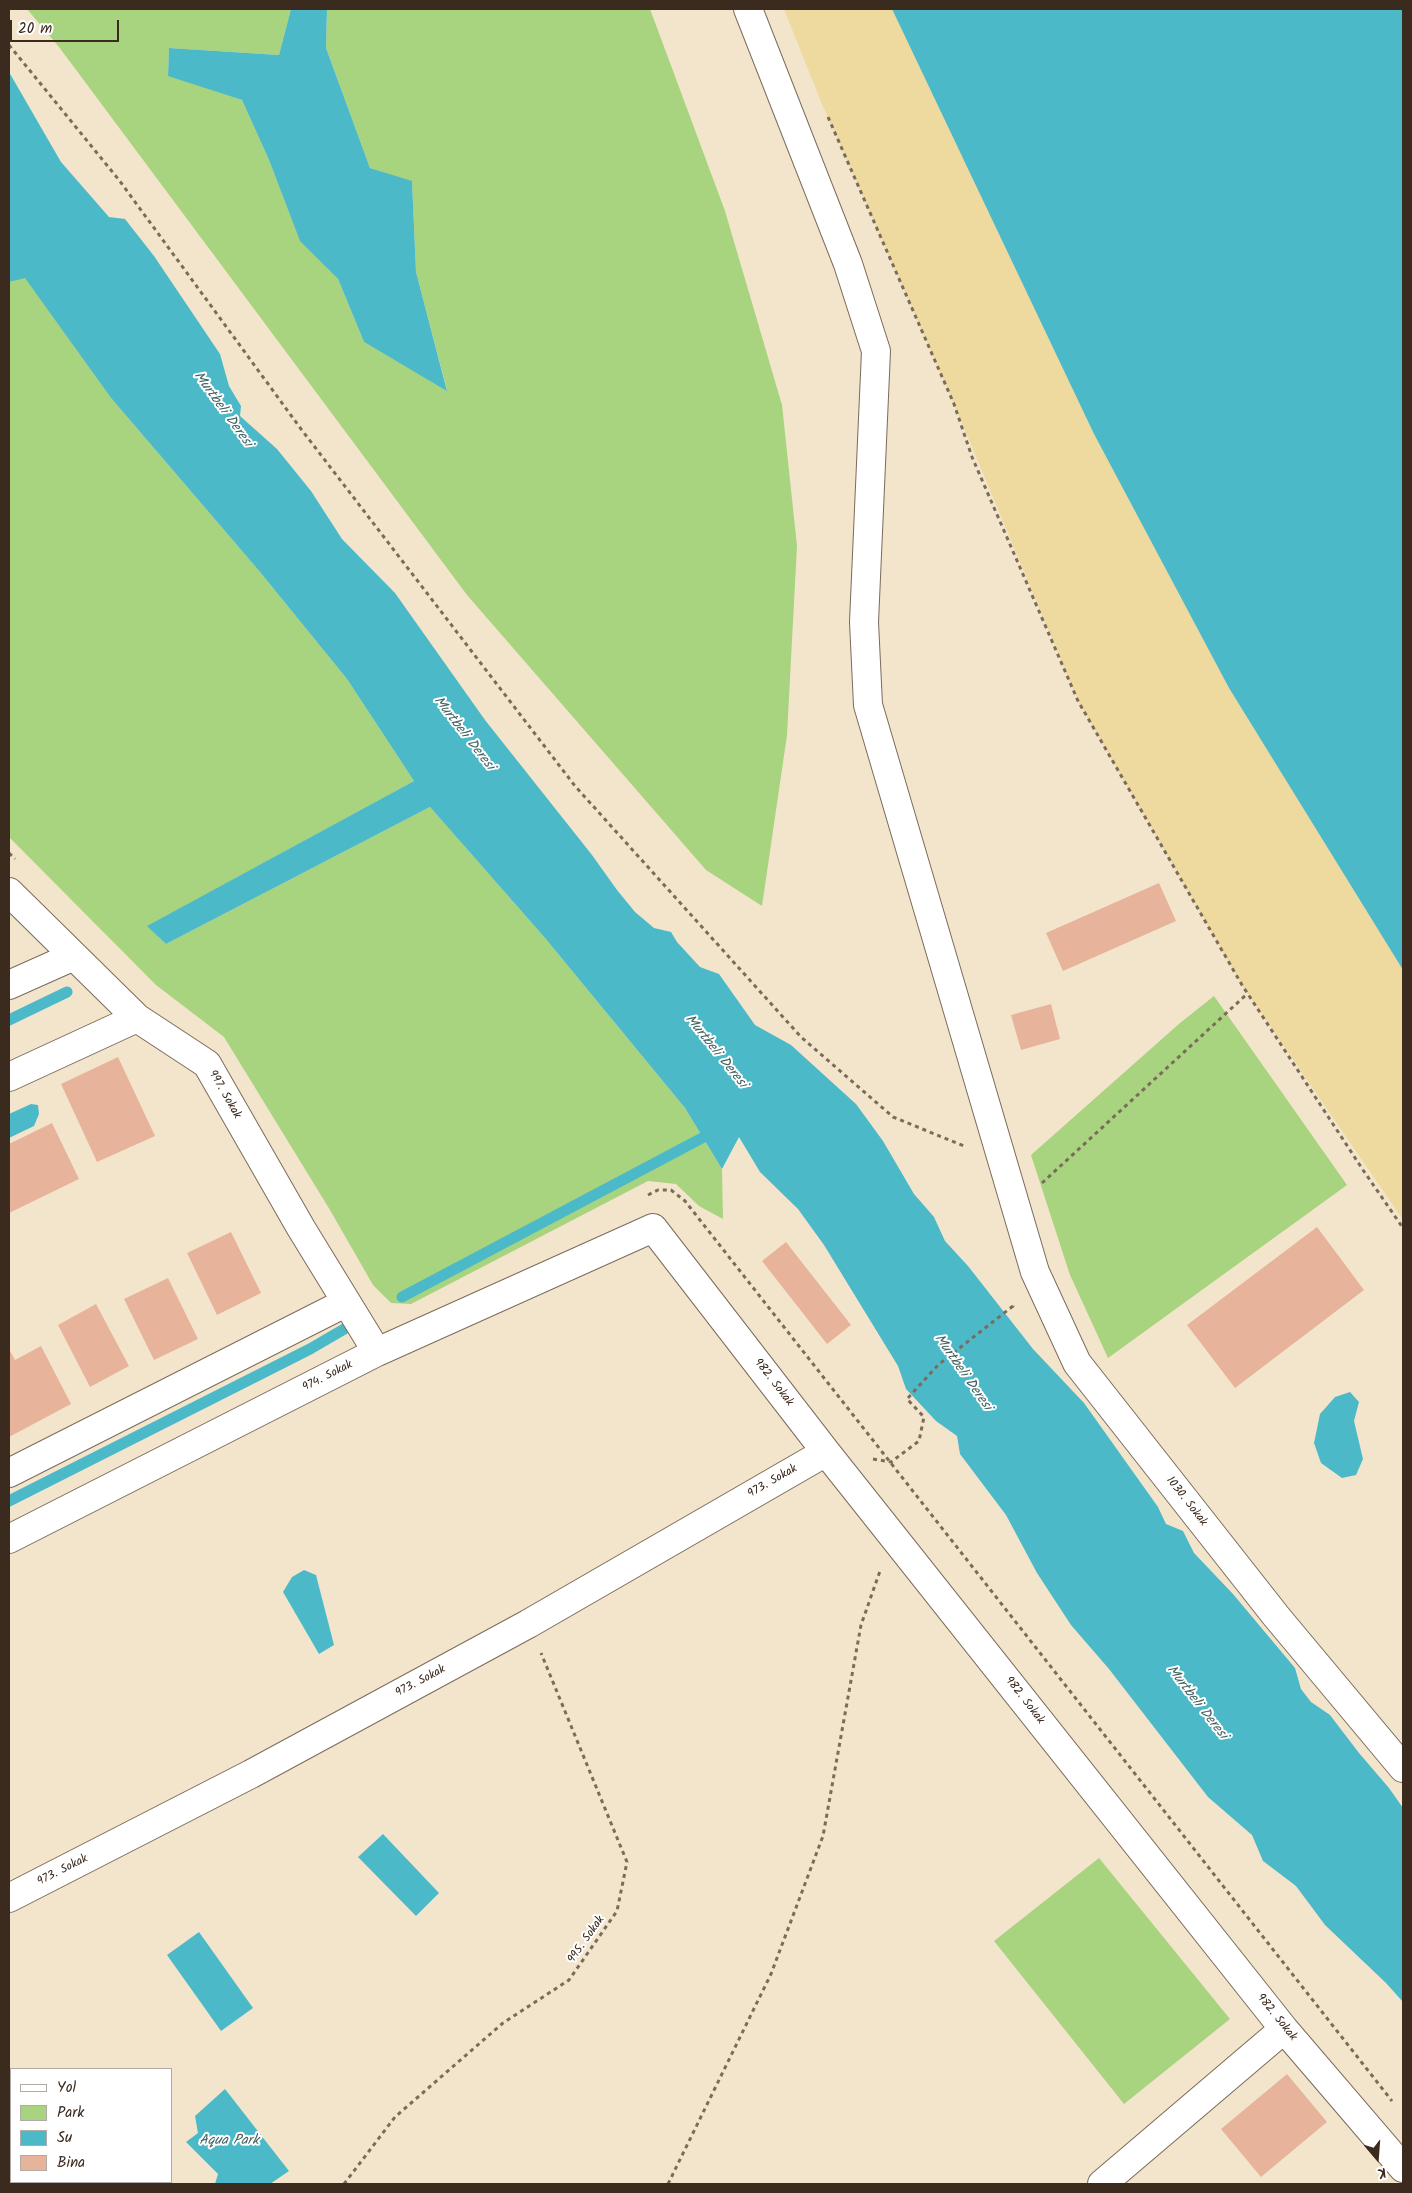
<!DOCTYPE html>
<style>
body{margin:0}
#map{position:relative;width:1412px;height:2193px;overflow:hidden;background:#f3e5cc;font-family:Kalam,sans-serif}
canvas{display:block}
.frame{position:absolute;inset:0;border:10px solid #3b2a1e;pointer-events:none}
.legend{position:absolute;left:10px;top:2068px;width:162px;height:115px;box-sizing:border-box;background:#fff;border:1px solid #b1aaa5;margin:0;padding:6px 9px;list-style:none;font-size:15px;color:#3b2a1e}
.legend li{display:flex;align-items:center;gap:10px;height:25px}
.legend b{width:25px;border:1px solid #b1aaa5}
.north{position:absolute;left:1352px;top:2133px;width:50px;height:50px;-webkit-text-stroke:4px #fff;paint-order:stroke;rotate:162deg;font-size:14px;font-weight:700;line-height:20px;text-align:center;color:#3b2a1e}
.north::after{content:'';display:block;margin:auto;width:18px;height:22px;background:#3b2a1e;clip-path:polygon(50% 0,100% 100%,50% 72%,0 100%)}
.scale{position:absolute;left:10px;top:20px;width:109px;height:22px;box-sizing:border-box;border:2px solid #3b2a1e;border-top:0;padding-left:6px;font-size:15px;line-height:18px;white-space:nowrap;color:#3b2a1e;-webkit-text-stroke:4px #fff;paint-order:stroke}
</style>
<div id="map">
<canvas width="1412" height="2193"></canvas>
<div class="frame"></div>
<ul class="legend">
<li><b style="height:6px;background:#fff"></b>Yol</li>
<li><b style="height:14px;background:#a8d37f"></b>Park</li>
<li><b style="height:14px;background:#4cb9c8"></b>Su</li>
<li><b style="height:14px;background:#e8b39b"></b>Bina</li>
</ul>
<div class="north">K</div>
<div class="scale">20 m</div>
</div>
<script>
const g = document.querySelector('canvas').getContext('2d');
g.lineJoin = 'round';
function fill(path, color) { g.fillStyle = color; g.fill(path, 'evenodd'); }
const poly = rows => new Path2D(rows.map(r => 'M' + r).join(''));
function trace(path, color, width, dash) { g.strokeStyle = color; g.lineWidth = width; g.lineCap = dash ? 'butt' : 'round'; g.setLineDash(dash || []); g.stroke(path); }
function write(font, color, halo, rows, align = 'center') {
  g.font = font + ' Kalam,sans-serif'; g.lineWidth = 4; g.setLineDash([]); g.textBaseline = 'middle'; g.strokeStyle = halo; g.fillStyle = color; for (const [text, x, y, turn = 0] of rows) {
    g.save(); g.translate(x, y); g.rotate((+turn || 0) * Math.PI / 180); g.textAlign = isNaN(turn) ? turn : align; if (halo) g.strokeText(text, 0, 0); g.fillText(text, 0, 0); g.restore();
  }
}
fill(poly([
 [27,9,291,9,279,55,169,48,168,75,242,100,269,160,300,240,338,279,364,342,447,390,416,272,412,182,370,168,326,48,327,9,650,9,725,211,782,405,797,546,787,735,762,906,706,870,467,595,59,47],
 [25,277,111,398,260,572,347,679,414,781,148,926,166,944,430,807,545,938,685,1108,722,1169,723,1219,699,1206,676,1184,648,1181,411,1304,391,1303,373,1285,330,1210,224,1037,156,985,9,837,9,282],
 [1214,996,1347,1185,1108,1358,1070,1275,1031,1155,1180,1023],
 [1099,1858,1230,2019,1124,2104,994,1941]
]), '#a8d37f');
fill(poly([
 [784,9,892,9,1094,434,1229,688,1403,970,1403,1220,1242,985,1078,701,954,404,819,97]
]), '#eeda9e');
fill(poly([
 [291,9,327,9,326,48,370,168,412,181,416,272,447,391,364,342,338,279,300,241,269,160,242,100,168,76,169,48,279,55],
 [892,9,1403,9,1403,970,1229,688,1094,434],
 [9,72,61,162,109,217,125,219,154,256,220,354,229,386,241,406,240,416,277,449,311,491,342,539,395,593,485,720,592,855,617,890,635,912,654,928,671,932,677,942,700,967,719,974,755,1025,791,1045,856,1104,883,1141,914,1194,934,1217,945,1241,968,1266,1033,1349,1084,1403,1158,1507,1166,1524,1183,1531,1194,1553,1233,1594,1295,1668,1301,1689,1311,1702,1330,1715,1359,1753,1389,1788,1403,1808,1403,2002,1386,1983,1325,1925,1296,1886,1263,1861,1252,1835,1208,1797,1109,1669,1071,1625,1037,1573,1006,1515,960,1454,957,1436,936,1421,906,1389,898,1366,824,1245,798,1209,760,1172,739,1137,722,1169,685,1108,545,938,430,807,166,944,147,926,414,781,347,679,260,572,111,398,25,278,9,282],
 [31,1104,38,1105,39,1114,34,1126,9,1138,9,1114],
 [1350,1392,1359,1402,1354,1421,1363,1459,1356,1475,1342,1478,1321,1463,1314,1443,1320,1414,1335,1397],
 [304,1570,316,1575,334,1645,319,1654,283,1592,292,1577],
 [383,1834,439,1893,416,1916,358,1857],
 [199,1932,253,2008,221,2031,167,1955],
 [225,2089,289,2171,270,2184,215,2184,218,2174,186,2142,198,2133,195,2116]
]), '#4cb9c8');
trace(poly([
 [9,1020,67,992],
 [402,1297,702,1138],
 [9,1501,310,1349,346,1328]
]), '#4cb9c8', 11);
fill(poly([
 [1159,883,1176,921,1063,971,1046,933],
 [1051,1004,1060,1039,1021,1050,1011,1015],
 [118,1057,155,1136,97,1162,61,1084],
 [52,1123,79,1179,9,1213,9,1144],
 [1317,1227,1364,1290,1235,1388,1187,1325],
 [231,1232,261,1293,217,1315,187,1253],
 [786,1242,851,1325,827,1344,762,1261],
 [168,1278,198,1339,154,1360,124,1299],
 [96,1304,129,1366,90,1387,58,1325],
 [41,1346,71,1404,9,1437,9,1349,15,1360],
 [1287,2074,1327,2122,1261,2177,1221,2129]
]), '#e8b39b');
const minor = poly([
 [748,9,848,264,876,351,864,622,868,705,1035,1272,1077,1363,1276,1616,1403,1768],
 [9,892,137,1018,207,1064,301,1228,377,1352],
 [9,985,74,956],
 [9,1077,137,1018],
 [9,1473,345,1303],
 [9,1539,377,1352,653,1228,826,1452,1284,2029,1403,2168],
 [9,1898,251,1774,528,1624,826,1452],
 [1102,2184,1284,2029]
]);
trace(minor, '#7b6b5b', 30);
trace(poly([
 [9,45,119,180,301,429,575,786,801,1037,893,1117,964,1146],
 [828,117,954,404,972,457,1078,701,1242,985,1363,1170,1403,1228],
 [9,853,15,859],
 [1042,1183,1247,994],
 [648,1195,658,1190,671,1190,685,1201,1392,2101],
 [873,1459,891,1462,919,1441,924,1417,907,1399,938,1365,1013,1306,1012,1303],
 [344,2184,395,2117,503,2023,569,1980,617,1911,627,1862,541,1653],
 [668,2184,771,1974,823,1836,861,1625,880,1571]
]), '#7b6b5b', 3, [4, 4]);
trace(minor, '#fff', 28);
write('12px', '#3b2a1e', '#fff', [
 ["997. Sokak",224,1095,60],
 ["974. Sokak",328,1377,-27],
 ["982. Sokak",773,1383,52],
 ["973. Sokak",773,1482,-30],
 ["1030. Sokak",1186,1502,52],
 ["973. Sokak",421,1682,-28],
 ["982. Sokak",1024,1701,52],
 ["973. Sokak",63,1871,-27],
 ["995. Sokak",587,1940,-55],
 ["982. Sokak",1276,2018,51]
]);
write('italic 14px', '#426362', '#fff', [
 ["Murtbeli Deresi",222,410,54],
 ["Murtbeli Deresi",463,734,52],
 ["Murtbeli Deresi",715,1052,51],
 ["Murtbeli Deresi",962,1373,55],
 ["Murtbeli Deresi",1196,1703,52],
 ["Aqua Park",229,2142]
]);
</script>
